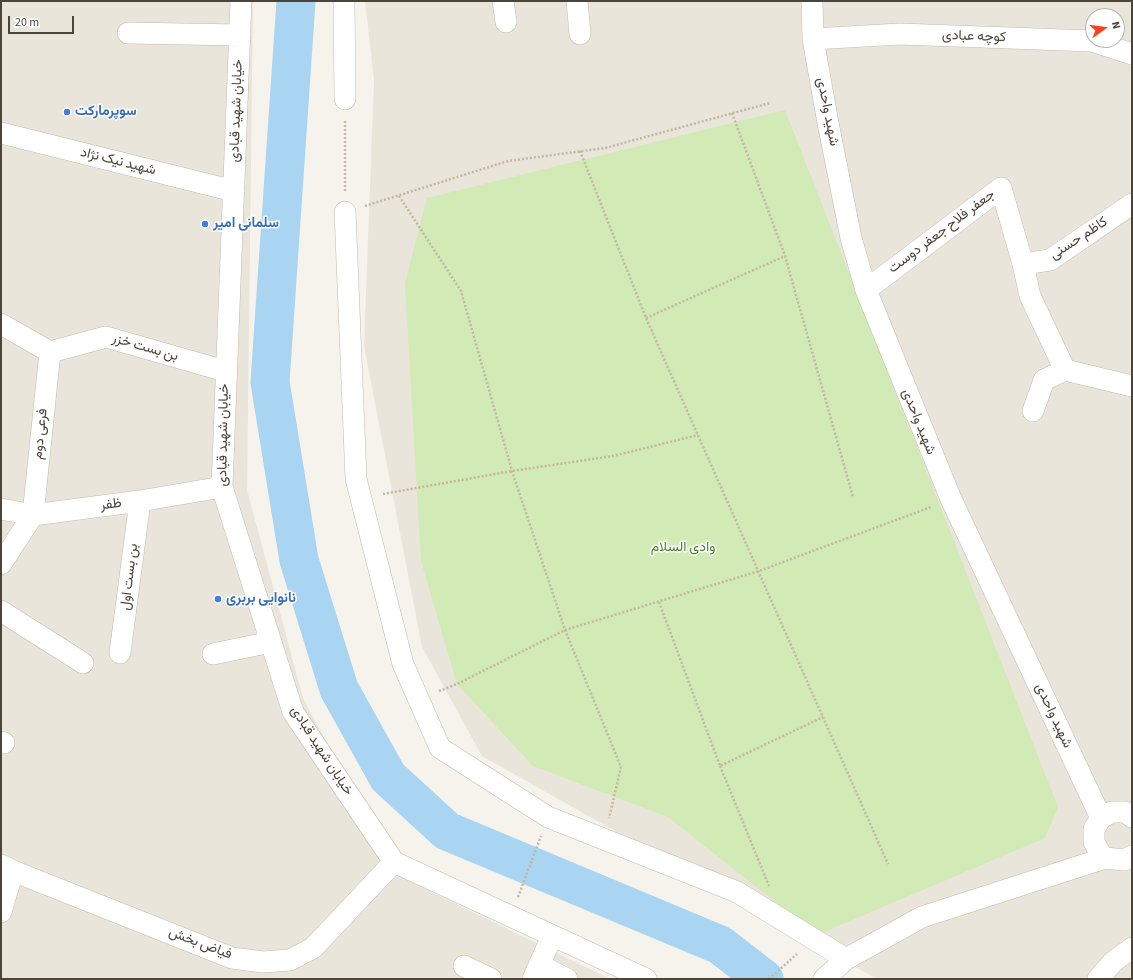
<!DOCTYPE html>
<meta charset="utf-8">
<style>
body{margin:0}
#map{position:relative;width:1133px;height:980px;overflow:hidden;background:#f6f3ec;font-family:"Source Sans 3",sans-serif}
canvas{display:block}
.frame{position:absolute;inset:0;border:2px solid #4b4439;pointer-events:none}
.north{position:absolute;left:1085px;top:8px;width:40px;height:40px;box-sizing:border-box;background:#fff;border:1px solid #b7b4b0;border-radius:50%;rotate:76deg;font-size:11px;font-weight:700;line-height:16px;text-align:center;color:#4b4439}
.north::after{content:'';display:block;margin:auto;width:14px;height:18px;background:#fc3f1d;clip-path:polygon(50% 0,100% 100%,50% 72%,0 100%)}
.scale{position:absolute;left:8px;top:16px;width:66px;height:18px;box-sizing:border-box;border:2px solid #4b4439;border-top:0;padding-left:5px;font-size:12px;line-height:14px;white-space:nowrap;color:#4b4439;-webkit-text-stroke:3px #fff;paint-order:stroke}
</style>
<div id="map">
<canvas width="1133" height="980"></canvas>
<div class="frame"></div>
<div class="north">N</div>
<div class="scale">20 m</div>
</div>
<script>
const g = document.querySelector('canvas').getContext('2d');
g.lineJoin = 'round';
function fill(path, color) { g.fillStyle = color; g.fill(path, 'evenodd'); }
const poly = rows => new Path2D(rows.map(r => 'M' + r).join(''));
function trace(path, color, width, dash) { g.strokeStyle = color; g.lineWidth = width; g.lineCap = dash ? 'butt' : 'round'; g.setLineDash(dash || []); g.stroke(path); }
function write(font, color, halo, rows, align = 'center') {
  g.font = font + ' "Source Sans 3",Vazirmatn,sans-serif'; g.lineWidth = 3; g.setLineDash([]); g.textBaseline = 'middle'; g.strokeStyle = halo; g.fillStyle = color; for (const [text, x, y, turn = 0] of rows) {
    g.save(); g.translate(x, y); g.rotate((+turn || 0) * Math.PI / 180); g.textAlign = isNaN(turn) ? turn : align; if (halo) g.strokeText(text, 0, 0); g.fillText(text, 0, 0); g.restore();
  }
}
fill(poly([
 [1,1,253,1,247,490,303,698,397,875,610,979,1,979],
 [365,1,1132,1,1132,979,877,979,482,756,422,647,364,346,374,80],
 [1093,16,1117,16,1117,40,1093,40]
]), '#eae5da');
fill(poly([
 [785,110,1058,807,1045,838,817,935,668,817,533,766,457,684,421,561,405,283,427,198]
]), '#d2eab5');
trace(poly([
 [296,1,270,382,299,560,339,689,388,777,447,831,720,945,764,979]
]), '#a9d4f2', 39);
const minor = poly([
 [241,1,222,487,293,712,394,862,646,979],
 [344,1,345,99],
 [503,1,506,22],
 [577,1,580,34],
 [812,1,813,39,828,123,851,238,866,290,951,499,1101,818],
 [128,33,240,35],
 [813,39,900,34,1092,41,1132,54],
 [1,133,234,191],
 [345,212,356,479,403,664,440,748,548,817,737,892,846,959],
 [1023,264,1050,260,1132,204],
 [866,290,1001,188,1023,264,1030,296,1065,370,1132,386],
 [1,324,50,352,106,337,225,371],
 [1033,411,1044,380,1065,370],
 [1,509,33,515,140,501,222,487],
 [1,564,33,515,50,352],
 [1,611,83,663],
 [120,653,140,501],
 [213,654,271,642],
 [1,742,4,743],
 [1132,817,1125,812,1112,812,1101,818,1094,829,1094,842,1100,853,1105,858,1124,860,1132,856],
 [1,865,13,871,232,958,263,962,290,960,313,948,394,862],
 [1,912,13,871],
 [539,965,567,979],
 [464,966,491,979],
 [533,979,552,936],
 [824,979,846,959,922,917,1105,858],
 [1098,979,1113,962,1132,948]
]);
trace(minor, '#c2bbae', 22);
trace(poly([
 [732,113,785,256,853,497],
 [345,121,345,192],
 [580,151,646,318,888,864],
 [399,196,461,291,512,471,565,630,621,767,609,818],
 [365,206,508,161,605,148,770,103],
 [646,318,785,256],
 [383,494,512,471,613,456,698,435],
 [659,602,720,766,823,717],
 [439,691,457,684,565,630,759,571,931,507],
 [720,766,769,886],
 [518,897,541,836],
 [769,979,797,954]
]), '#c4b79f', 2.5, [2, 2]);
trace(minor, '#fff', 21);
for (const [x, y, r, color] of [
 [67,112,4,"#3f7fe0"],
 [205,224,4,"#3f7fe0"],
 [218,599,4,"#3f7fe0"]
]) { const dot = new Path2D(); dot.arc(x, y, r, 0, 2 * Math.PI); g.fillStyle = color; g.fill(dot); trace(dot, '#fff', 1.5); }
write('14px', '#4b4439', '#fff', [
 ["کوچه عبادی",974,37,2],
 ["خیابان شهید قبادی",237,111,-88],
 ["شهید واحدی",827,112,79],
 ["شهید نیک نژاد",118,162,14],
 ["جعفر فلاح جعفر دوست",942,232,-37],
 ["کاظم حسنی",1079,239,-33],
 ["بن بست خزر",145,348,16],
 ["شهید واحدی",918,422,68],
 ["فرعی دوم",41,434,-84],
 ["خیابان شهید قبادی",224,435,-89],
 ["ظفر",111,505,-7],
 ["بن بست اول",130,577,-83],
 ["شهید واحدی",1053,716,65],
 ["خیابان شهید قبادی",321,751,57],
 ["فیاض بخش",200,944,21]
]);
write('bold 14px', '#366cbe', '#fff', [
 ["سوپرمارکت",75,112],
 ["سلمانی امیر",213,224],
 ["نانوایی بربری",226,599]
], 'left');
write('14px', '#4a7f2a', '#fff', [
 ["وادی السلام",683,548]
]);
</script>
